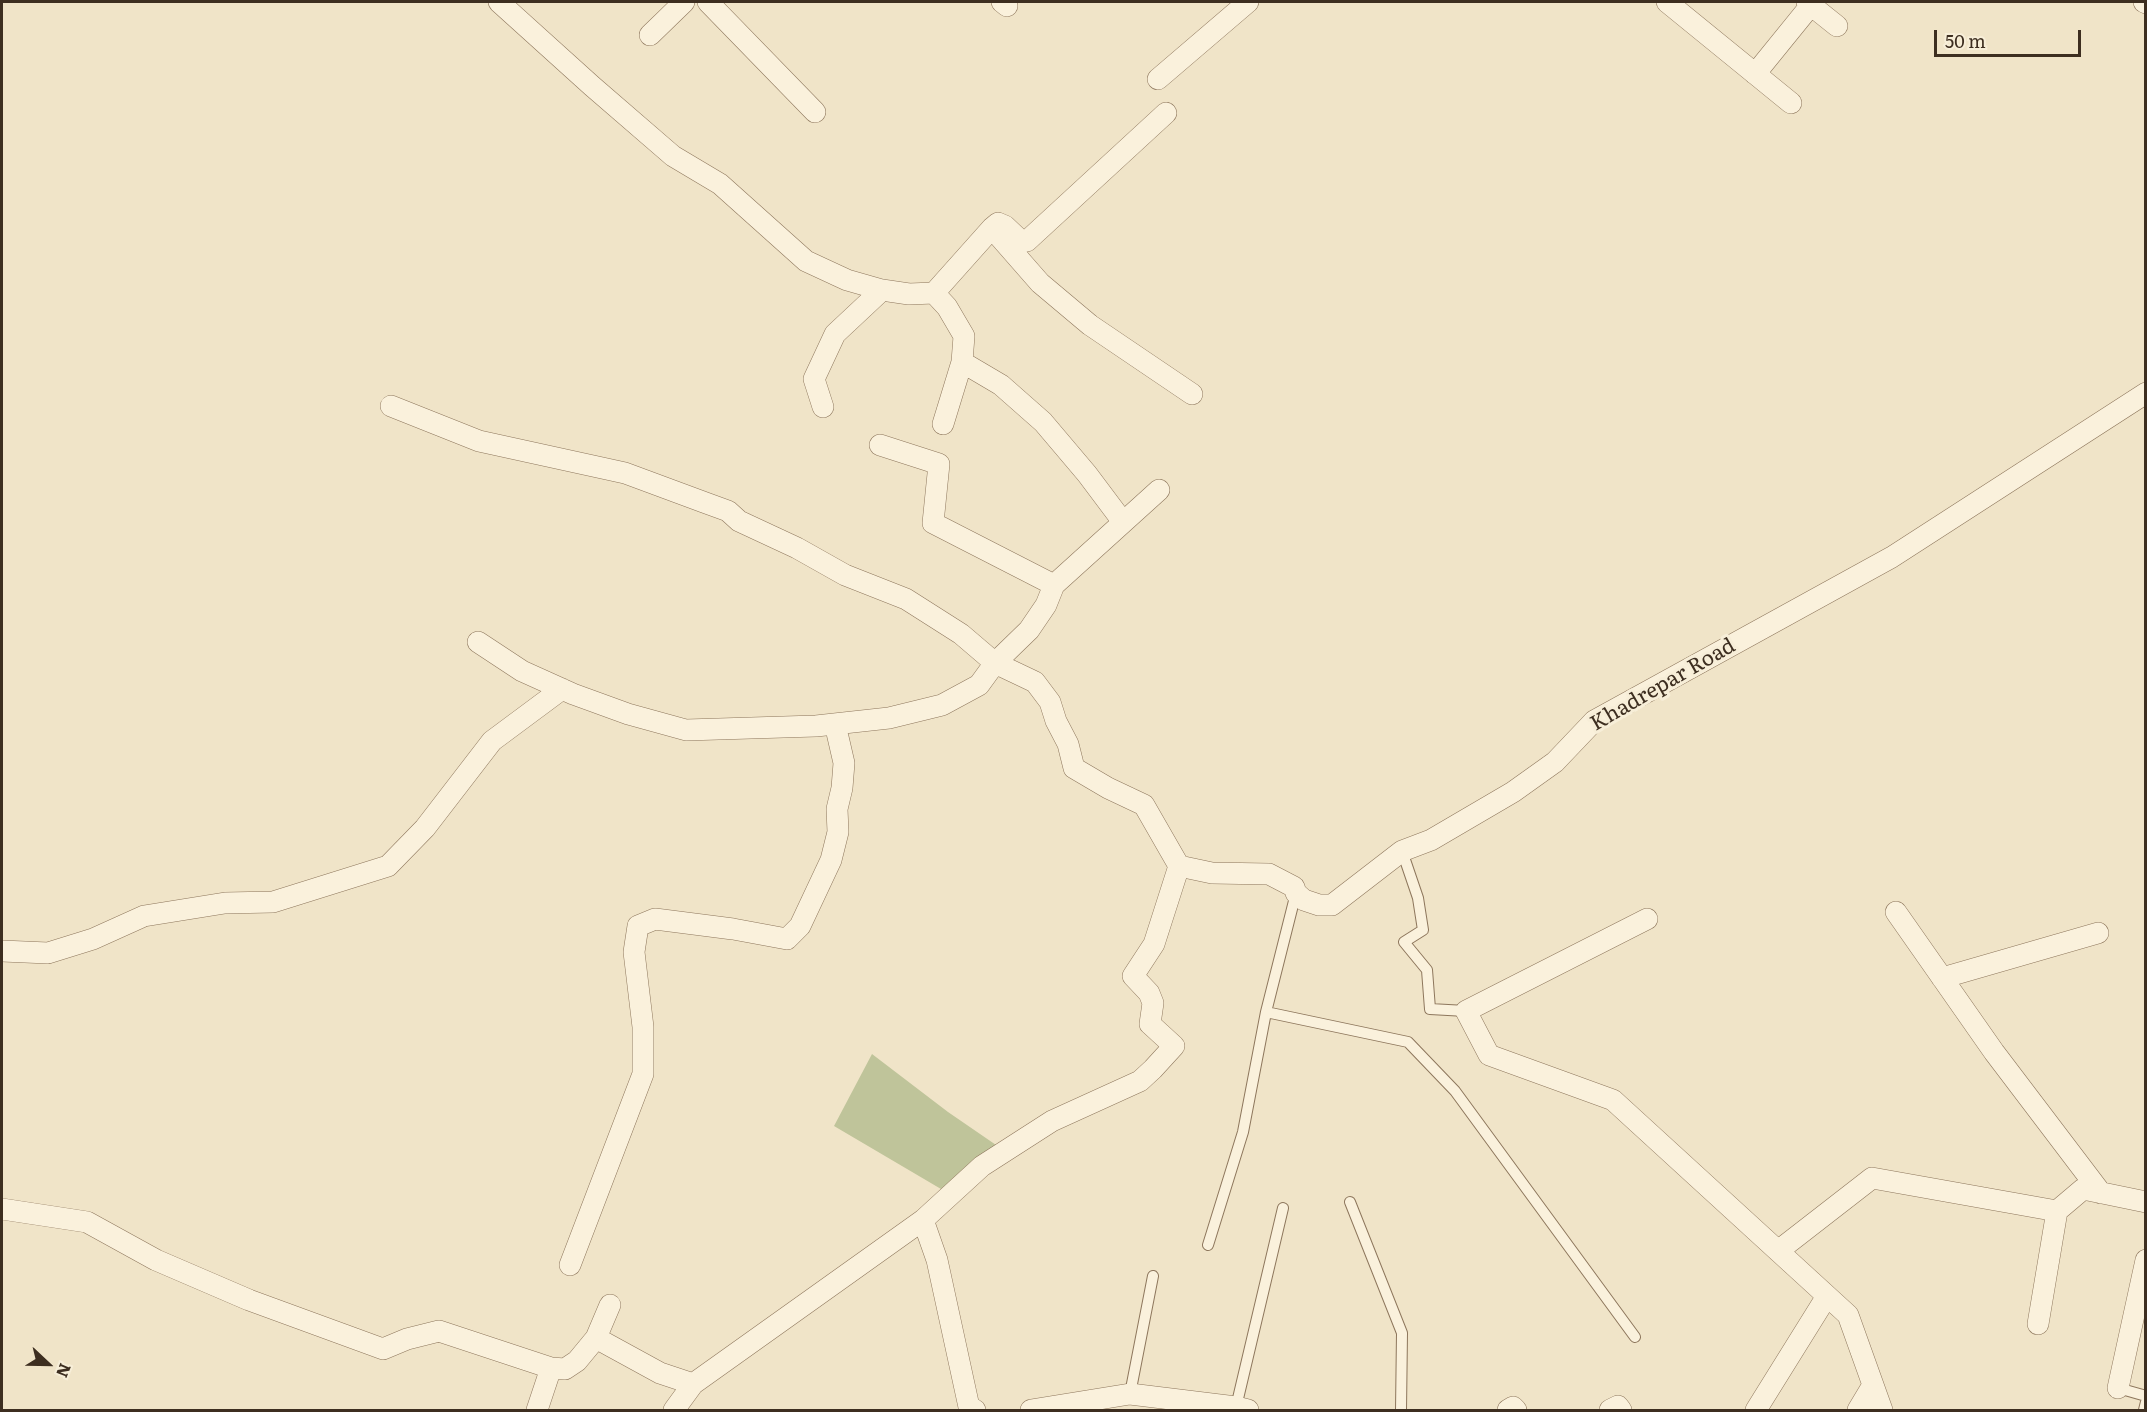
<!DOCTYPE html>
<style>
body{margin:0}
#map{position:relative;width:2147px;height:1412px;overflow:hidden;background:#f0e4c8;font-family:Literata,serif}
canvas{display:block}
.frame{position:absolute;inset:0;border:3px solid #3d2e20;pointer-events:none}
.north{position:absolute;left:18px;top:1334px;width:60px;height:60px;-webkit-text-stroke:4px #f7eed8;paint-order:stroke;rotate:112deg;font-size:16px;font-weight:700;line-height:24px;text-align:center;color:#3d2e20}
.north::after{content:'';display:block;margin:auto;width:21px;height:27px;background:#3d2e20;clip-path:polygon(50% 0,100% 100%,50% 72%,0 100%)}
.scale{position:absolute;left:1934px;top:30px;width:147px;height:27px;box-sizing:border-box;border:3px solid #3d2e20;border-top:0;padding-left:8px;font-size:18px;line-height:21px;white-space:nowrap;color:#3d2e20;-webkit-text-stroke:4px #f7eed8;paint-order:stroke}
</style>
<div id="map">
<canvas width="2147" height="1412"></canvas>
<div class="frame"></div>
<div class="north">N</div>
<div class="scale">50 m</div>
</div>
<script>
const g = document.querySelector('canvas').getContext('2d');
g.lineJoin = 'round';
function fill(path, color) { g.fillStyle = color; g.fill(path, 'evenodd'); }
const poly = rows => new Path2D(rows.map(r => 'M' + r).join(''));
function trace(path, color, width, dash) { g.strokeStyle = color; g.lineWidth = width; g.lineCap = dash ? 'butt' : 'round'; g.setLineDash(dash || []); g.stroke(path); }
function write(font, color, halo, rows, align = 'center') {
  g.font = font + ' Literata,serif'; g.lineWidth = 6; g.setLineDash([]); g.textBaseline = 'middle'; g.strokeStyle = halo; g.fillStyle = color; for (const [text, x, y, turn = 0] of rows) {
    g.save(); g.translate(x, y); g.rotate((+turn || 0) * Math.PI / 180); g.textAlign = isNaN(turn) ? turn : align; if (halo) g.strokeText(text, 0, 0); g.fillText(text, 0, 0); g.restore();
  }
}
fill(poly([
 [872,1054,948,1112,999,1147,941,1189,834,1126]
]), '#bfc49a');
const service = poly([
 [1402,851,1418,898,1423,930,1404,942,1427,970,1430,1009,1466,1011],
 [1266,1012,1408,1042,1455,1091,1635,1337],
 [1350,1202,1402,1333,1401,1410],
 [1208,1245,1243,1132,1266,1012,1296,893],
 [2118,1388,2146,1396],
 [1130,1394,1153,1276],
 [1236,1407,1283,1208],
 [2144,1410,2146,1402]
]);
const minor = poly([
 [499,2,592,86,673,156,720,184,806,261,847,280,882,290,909,294,934,293,947,307,964,336,962,362,943,424],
 [708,2,815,112],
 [1002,2,1007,6],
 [1667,2,1791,103],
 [1807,2,1837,26],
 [2144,2,2146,3],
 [650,35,684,2],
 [1755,74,1811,5],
 [1158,79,1248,2],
 [998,235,1040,283,1090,325,1192,394],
 [934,293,992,228,998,223,1005,226,1022,242,1027,241,1166,113],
 [962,362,1001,385,1043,422,1087,474,1123,522],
 [391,406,479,441,625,473,706,503,728,511,739,521,797,548,845,575,906,599,961,634,995,663,1035,682,1050,702,1056,721,1068,744,1074,768,1108,788,1144,805,1179,866,1154,944,1133,976,1149,993,1153,1003,1150,1024,1174,1046,1153,1069,1140,1081,1052,1121,982,1166,923,1220,693,1384,674,1410],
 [823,407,814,379,835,334,882,290],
 [880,445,939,464,933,523,1054,585],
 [478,642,522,671,573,694,628,714,686,730,816,726,889,718,942,705,979,685,995,663,1029,630,1046,605,1054,585,1159,490],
 [1179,866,1212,873,1269,874,1294,887,1296,893,1304,900,1319,905,1332,905,1402,851,1431,840,1513,792,1555,762,1594,721,1892,557,2146,393],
 [1896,912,1994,1052,2101,1193],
 [1647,919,1466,1011,1489,1055,1613,1100,1848,1315,1882,1410],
 [2,951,48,953,93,939,144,916,225,903,273,902,388,866,425,828,492,741,562,689],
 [1942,978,2098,933],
 [2,1209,87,1222,156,1260,249,1300,383,1349,407,1339,439,1331,551,1368,565,1369,577,1361,596,1338,610,1305],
 [923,1220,937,1260,969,1407,975,1410],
 [1778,1251,1872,1178,2057,1211,2083,1189,2146,1202],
 [570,1265,643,1074,643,1027,634,952,638,926,655,919,733,929,787,939,800,926,831,860,838,832,837,809,842,788,844,763,835,724],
 [2038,1324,2057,1211],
 [596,1338,660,1373,693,1384],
 [2118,1388,2146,1260],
 [537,1410,551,1368],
 [1031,1410,1130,1394,1236,1407,1248,1410],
 [1508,1410,1513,1407,1516,1410],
 [1610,1410,1618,1406,1621,1410],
 [1756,1410,1827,1296],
 [1858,1410,1873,1385]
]);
trace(service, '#8d765c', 12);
trace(minor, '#8d765c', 22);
trace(service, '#faf1dc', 10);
trace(minor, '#faf1dc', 21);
write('21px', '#3d2e20', '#f7eed8', [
 ["Khadrepar Road",1663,685,-30]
]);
</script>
